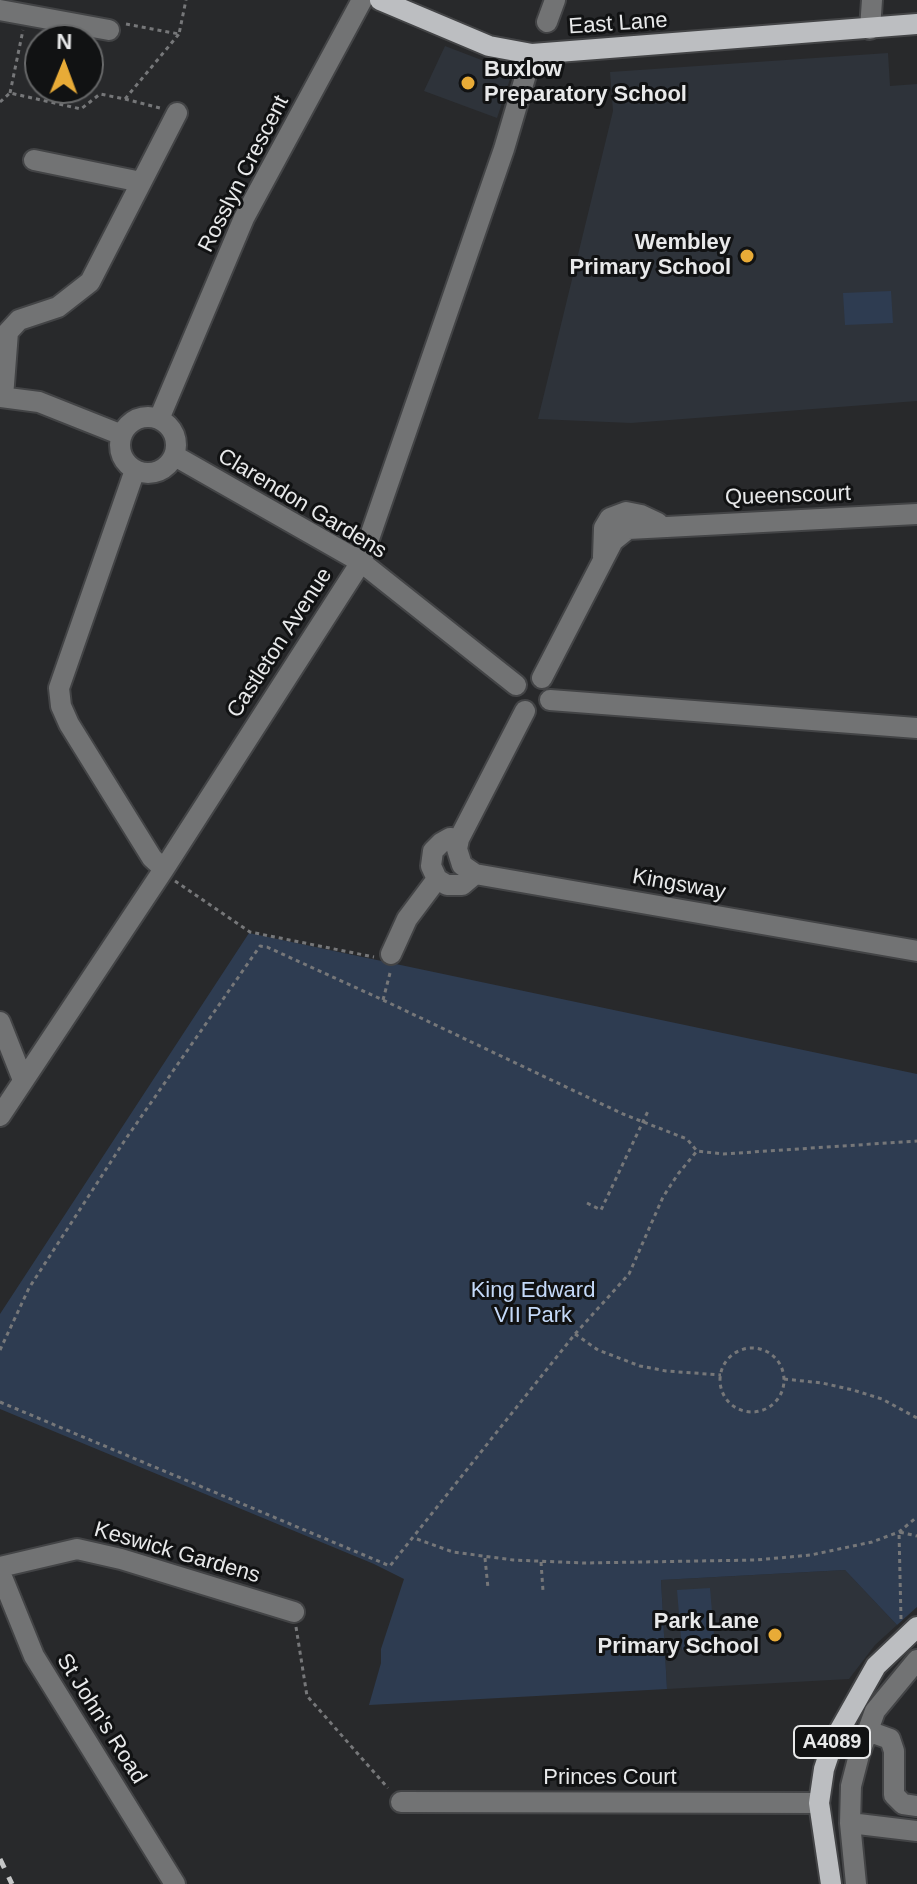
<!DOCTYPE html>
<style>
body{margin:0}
#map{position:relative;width:917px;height:1884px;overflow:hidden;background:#28292b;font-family:Arial,sans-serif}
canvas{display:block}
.north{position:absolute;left:24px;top:24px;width:80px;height:80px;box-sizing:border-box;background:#111213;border:2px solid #676869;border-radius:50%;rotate:1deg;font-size:22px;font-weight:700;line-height:32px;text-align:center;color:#e8e9ea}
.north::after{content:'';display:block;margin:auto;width:28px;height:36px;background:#e8ab37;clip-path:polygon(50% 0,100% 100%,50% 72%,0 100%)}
</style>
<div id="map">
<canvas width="917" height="1884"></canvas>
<div class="north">N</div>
</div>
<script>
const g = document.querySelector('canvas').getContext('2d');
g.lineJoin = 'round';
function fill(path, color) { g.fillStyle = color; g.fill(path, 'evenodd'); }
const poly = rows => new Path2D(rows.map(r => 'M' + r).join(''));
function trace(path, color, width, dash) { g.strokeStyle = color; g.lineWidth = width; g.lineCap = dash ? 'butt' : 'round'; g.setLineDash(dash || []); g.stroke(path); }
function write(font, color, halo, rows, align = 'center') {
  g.font = font + ' Arial,sans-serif'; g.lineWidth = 6; g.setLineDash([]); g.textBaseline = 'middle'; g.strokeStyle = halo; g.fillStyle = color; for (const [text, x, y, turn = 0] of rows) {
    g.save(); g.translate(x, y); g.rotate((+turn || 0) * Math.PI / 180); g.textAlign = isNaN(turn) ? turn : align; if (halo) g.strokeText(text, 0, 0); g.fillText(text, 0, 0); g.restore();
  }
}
fill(poly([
 [445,46,505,69,511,76,497,118,424,91],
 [888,53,890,86,917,84,917,401,631,423,538,419,613,111,610,72],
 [845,1570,897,1625,875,1645,849,1679,667,1689,661,1580]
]), '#2e333a');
fill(poly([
 [891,291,893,323,845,325,843,293],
 [249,933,917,1074,917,1607,897,1625,845,1570,661,1580,667,1689,369,1705,381,1663,381,1649,404,1579,374,1564,0,1409,0,1314],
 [710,1588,715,1647,682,1650,677,1590]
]), '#2e3c51');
const minor = poly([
 [0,10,109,30],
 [547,22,555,0],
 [870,29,872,0],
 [34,160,141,182],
 [0,397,39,402,122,435],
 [3,397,8,332,19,320,58,307,90,282,177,113],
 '120 445a28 28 0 1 1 56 0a28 28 0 1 1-56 0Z',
 [159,419,244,218,362,0],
 [175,456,361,562,516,685],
 [135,470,59,688,61,706,69,724,152,858,164,869],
 [603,557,604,528,610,518,626,512,641,515,658,523],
 [542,678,613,541,628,529,917,514],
 [550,700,917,728],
 [525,711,459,839,457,849,462,865,475,874,917,951],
 [459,839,450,838,441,843,433,851,431,866,437,879,447,885,462,885,475,874],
 [391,954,407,919,437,879],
 [0,1022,23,1080],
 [0,1116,164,869,361,562,504,149,532,54],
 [0,1567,77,1549,121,1559,294,1612],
 [0,1572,34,1656,175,1884],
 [868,1731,890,1739,894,1751,894,1795,903,1804,917,1806],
 [401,1802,819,1803],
 [850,1823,917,1831],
 [856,1884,850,1823,851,1786,859,1755,875,1711,917,1660]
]);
const major = poly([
 [380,0,489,46,532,54,917,24],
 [831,1884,819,1803,824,1769,833,1742,876,1666,917,1627]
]);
trace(minor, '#434446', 24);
trace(major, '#434446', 24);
trace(poly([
 [126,24,179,34,186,0],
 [10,93,23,30],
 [125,99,160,108],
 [0,102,10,93,81,109,100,94,125,99,179,34],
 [175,881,250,932,374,957],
 [383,1000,390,973],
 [587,1203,601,1210,649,1109],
 [575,1334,598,1350,640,1366,666,1371,721,1375],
 '720 1380a32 32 0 1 1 64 0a32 32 0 1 1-64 0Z',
 [0,1350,29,1288,125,1140,260,946,267,947,383,1000,623,1114,687,1139,697,1151,723,1154,917,1141],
 [784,1379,822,1383,853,1390,882,1399,917,1418],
 [0,1402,390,1566,575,1334,629,1274,663,1197,678,1174,697,1151],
 [417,1539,453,1552,513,1560,584,1563,756,1560,811,1555,872,1542,899,1532,917,1517],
 [485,1558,488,1588],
 [541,1562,543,1591],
 [901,1619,899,1532,917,1536],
 [296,1627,307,1696,388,1788]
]), '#767779', 3, [4, 4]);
trace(minor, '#727374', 20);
trace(major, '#bcbec1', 20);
trace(poly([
 [0,1859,12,1884]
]), '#c5c6c7', 5, [10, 10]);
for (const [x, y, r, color] of [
 [468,83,8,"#e8ab37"],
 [747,256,8,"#e8ab37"],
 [775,1635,8,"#e8ab37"]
]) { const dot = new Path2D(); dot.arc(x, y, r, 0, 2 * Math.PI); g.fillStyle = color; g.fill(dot); trace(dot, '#111213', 3); }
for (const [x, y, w] of [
 [832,1742,76]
]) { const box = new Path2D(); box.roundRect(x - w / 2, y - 16, w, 32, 6); g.fillStyle = '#111213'; g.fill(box); trace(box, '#e8e9ea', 2); }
write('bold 20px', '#e8e9ea', null, [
 ["A4089",832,1742]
]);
write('22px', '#e8e9ea', '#111213', [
 ["East Lane",618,24,-4],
 ["Rosslyn Crescent",244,174,-63],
 ["Queenscourt",788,496,-2],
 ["Clarendon Gardens",302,504,31],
 ["Castleton Avenue",280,643,-57],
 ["Kingsway",679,885,10],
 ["Keswick Gardens",177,1553,16],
 ["St John's Road",101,1719,58],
 ["Princes Court",610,1778]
]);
write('bold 22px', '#e8e9ea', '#111213', [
 ["Buxlow",484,70,"left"],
 ["Preparatory School",484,95,"left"],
 ["Wembley",731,243],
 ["Primary School",731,268],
 ["Park Lane",759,1622],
 ["Primary School",759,1647]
], 'right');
write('22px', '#c4d9f8', '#111213', [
 ["King Edward",533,1291],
 ["VII Park",533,1316]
]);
</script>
